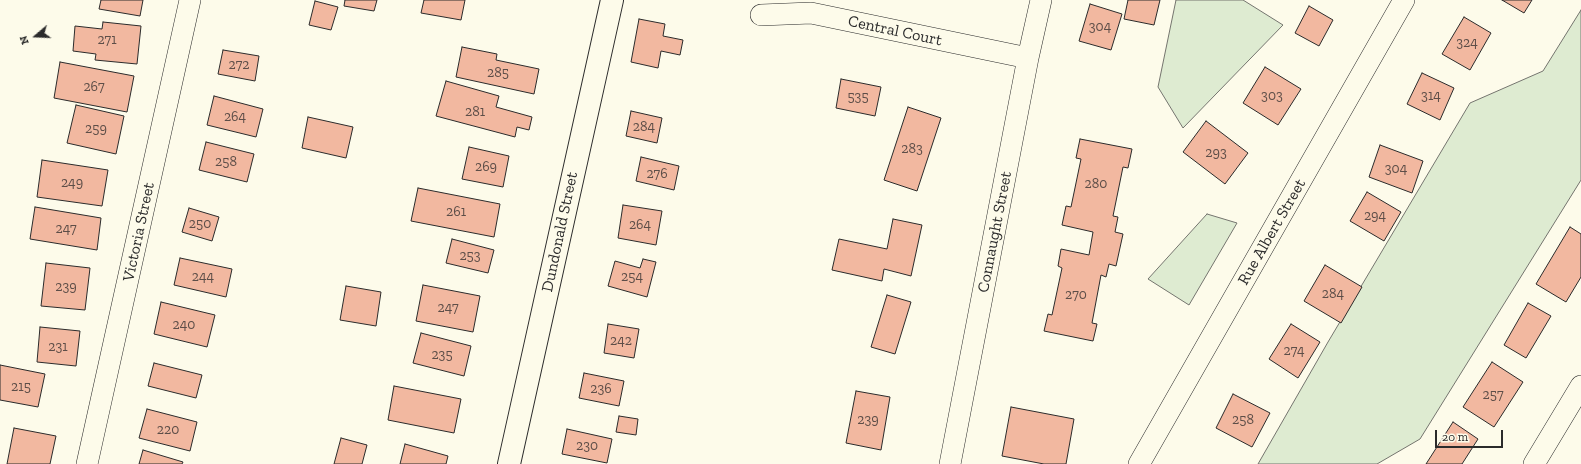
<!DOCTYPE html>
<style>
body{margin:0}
#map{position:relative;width:1581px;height:464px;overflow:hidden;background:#fdfbea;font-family:"Zilla Slab",serif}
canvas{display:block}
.north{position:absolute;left:16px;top:16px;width:40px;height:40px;-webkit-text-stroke:3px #fdfbea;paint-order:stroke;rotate:251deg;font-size:11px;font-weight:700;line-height:16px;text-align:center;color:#2b2b2b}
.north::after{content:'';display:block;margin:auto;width:14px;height:18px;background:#2b2b2b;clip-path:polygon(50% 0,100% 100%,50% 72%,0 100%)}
.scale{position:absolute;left:1435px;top:430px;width:68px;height:18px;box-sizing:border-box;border:2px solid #2b2b2b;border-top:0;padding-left:5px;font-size:12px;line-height:14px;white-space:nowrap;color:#2b2b2b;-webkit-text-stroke:3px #fdfbea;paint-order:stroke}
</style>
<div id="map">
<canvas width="1581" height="464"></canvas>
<div class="north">N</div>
<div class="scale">20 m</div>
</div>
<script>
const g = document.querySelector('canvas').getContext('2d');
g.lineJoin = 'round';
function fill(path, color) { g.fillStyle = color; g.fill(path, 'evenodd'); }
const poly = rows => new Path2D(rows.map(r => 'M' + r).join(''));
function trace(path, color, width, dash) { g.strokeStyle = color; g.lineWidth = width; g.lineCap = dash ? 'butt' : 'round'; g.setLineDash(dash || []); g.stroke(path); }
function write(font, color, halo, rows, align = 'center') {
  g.font = font + ' "Zilla Slab",serif'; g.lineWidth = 3; g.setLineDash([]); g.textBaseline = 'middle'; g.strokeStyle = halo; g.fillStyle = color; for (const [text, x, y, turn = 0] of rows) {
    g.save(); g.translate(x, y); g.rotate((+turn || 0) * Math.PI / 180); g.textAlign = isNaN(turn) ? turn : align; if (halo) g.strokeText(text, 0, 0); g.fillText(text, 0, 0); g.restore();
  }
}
const green = poly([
 [1176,0,1243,0,1283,25,1183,128,1158,87,1176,0],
 [1581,10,1581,180,1420,439,1377,464,1258,464,1328,342,1470,103,1543,71,1581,10],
 [1207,214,1237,223,1189,305,1148,279,1207,214]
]);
fill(green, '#deebd1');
trace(green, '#74746e', 1);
const building = poly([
 [101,0,143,0,140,16,99,9,101,0],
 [345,0,377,0,374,11,344,6,345,0],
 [424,0,465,0,461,20,421,13,424,0],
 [1128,0,1160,0,1154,25,1124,19,1128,0],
 [1502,0,1532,0,1524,13,1502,0],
 [315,1,338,7,331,30,309,25,315,1],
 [1090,4,1122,14,1111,50,1079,41,1090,4],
 [1309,6,1333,20,1319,46,1295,33,1309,6],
 [1464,17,1491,33,1470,70,1442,54,1464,17],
 [639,19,665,24,663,36,683,40,680,55,661,51,658,68,631,62,639,19],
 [103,22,141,26,137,64,95,60,96,54,73,51,75,26,102,29,103,22],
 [462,47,497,54,496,60,539,69,534,94,456,77,462,47],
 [223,50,259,56,255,81,218,74,223,50],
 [60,62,134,76,127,112,54,98,60,62],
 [1265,67,1301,89,1278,125,1243,103,1265,67],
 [1422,73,1454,88,1440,120,1407,104,1422,73],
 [841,79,881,87,875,116,836,108,841,79],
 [446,81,499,96,496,107,532,117,529,130,517,127,515,137,436,116,446,81],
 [214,96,263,109,256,137,207,125,214,96],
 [76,105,124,116,116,154,67,143,76,105],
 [908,107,941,118,917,191,884,180,908,107],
 [631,111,662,118,657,143,626,136,631,111],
 [308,117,353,127,346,158,302,148,308,117],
 [1206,121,1248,153,1225,184,1183,152,1206,121],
 [1080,139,1132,149,1128,168,1123,167,1113,216,1118,217,1115,232,1123,234,1116,266,1109,264,1106,277,1101,275,1092,323,1097,324,1093,341,1044,331,1048,314,1052,315,1062,268,1058,266,1061,249,1089,255,1093,232,1062,225,1066,206,1071,207,1081,159,1076,158,1080,139],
 [206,142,254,154,247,182,199,170,206,142],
 [1380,145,1423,161,1412,193,1369,177,1380,145],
 [469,147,509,156,503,187,462,179,469,147],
 [641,157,679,166,674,190,636,181,641,157],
 [42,160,108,170,102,206,37,197,42,160],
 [418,188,500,204,494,237,411,221,418,188],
 [1367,192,1401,212,1384,241,1350,221,1367,192],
 [623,205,662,211,656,245,618,238,623,205],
 [35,207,101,218,97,250,30,239,35,207],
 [189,208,219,217,212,241,182,232,189,208],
 [893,219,922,225,911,276,884,269,882,281,832,270,839,239,887,249,893,219],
 [1570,227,1581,234,1581,277,1566,302,1536,284,1570,227],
 [452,239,494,250,488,273,446,263,452,239],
 [180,258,232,269,226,297,174,285,180,258],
 [643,259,656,262,647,297,608,286,615,261,640,268,643,259],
 [46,263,90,268,85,310,41,306,46,263],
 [1325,265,1362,287,1341,323,1304,301,1325,265],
 [423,285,480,296,473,332,416,321,423,285],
 [346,286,381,292,376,326,340,320,346,286],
 [887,295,911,302,895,354,871,347,887,295],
 [161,302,215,315,207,347,154,334,161,302],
 [1528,303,1551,316,1526,358,1504,345,1528,303],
 [608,324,639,329,634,358,604,353,608,324],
 [1291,324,1320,342,1298,378,1269,359,1291,324],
 [40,327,80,331,76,366,37,362,40,327],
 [421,333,471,346,464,376,413,363,421,333],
 [1492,362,1523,382,1494,427,1463,407,1492,362],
 [154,363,202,375,196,398,148,386,154,363],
 [0,365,45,374,38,407,0,400,0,365],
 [584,373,624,381,619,406,579,398,584,373],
 [394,386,461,399,454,433,388,420,394,386],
 [856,391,890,397,881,450,846,443,856,391],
 [1233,394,1270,413,1252,447,1216,428,1233,394],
 [1011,407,1074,419,1066,464,1044,464,1002,456,1011,407],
 [147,409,197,422,190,451,139,438,147,409],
 [619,416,638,419,636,435,616,432,619,416],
 [1453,422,1478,439,1462,464,1426,464,1453,422],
 [14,428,56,436,50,464,7,464,14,428],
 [567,429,612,439,607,463,562,454,567,429],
 [341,438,367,445,362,464,334,464,341,438],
 [405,444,448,456,446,464,400,464,405,444],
 [143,450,183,462,182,464,139,464,143,450]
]);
fill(building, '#f2b8a0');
trace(building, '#2b2b2b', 1);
const minor = poly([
 [761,15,811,13,1028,58],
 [87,464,190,0],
 [950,464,1028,58,1041,0],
 [1139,464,1404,0],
 [1534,464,1581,386]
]);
const tertiary = poly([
 [509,464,612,0]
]);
trace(minor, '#2b2b2b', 22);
trace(tertiary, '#2b2b2b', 24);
trace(minor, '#fdfbea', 21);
trace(tertiary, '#fdfbea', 22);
write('14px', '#5d4e48', null, [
 ["304",1100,27],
 ["271",107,40],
 ["324",1467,43],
 ["272",239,65],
 ["285",498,73],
 ["267",94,87],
 ["303",1272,96],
 ["314",1431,96],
 ["535",858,97],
 ["281",475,112],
 ["264",235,117],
 ["284",644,127],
 ["259",96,129],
 ["283",912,149],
 ["293",1216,153],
 ["258",226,162],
 ["269",486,167],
 ["304",1396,169],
 ["276",657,174],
 ["249",72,183],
 ["280",1096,184],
 ["261",456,212],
 ["294",1375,216],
 ["250",200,224],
 ["264",640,225],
 ["247",66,229],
 ["253",470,256],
 ["244",203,277],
 ["254",632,277],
 ["239",66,287],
 ["284",1333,294],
 ["270",1076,295],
 ["247",448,308],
 ["240",184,325],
 ["242",621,341],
 ["231",58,347],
 ["274",1294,351],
 ["235",442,355],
 ["215",21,387],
 ["236",601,389],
 ["257",1493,395],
 ["239",868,420],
 ["258",1243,420],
 ["220",168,430],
 ["230",587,446]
]);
write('16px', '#2b2b2b', '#fdfbea', [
 ["Central Court",895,31,12],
 ["Victoria Street",139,232,-78],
 ["Dundonald Street",560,232,-78],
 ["Connaught Street",995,232,-79],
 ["Rue Albert Street",1272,232,-60]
]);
</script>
